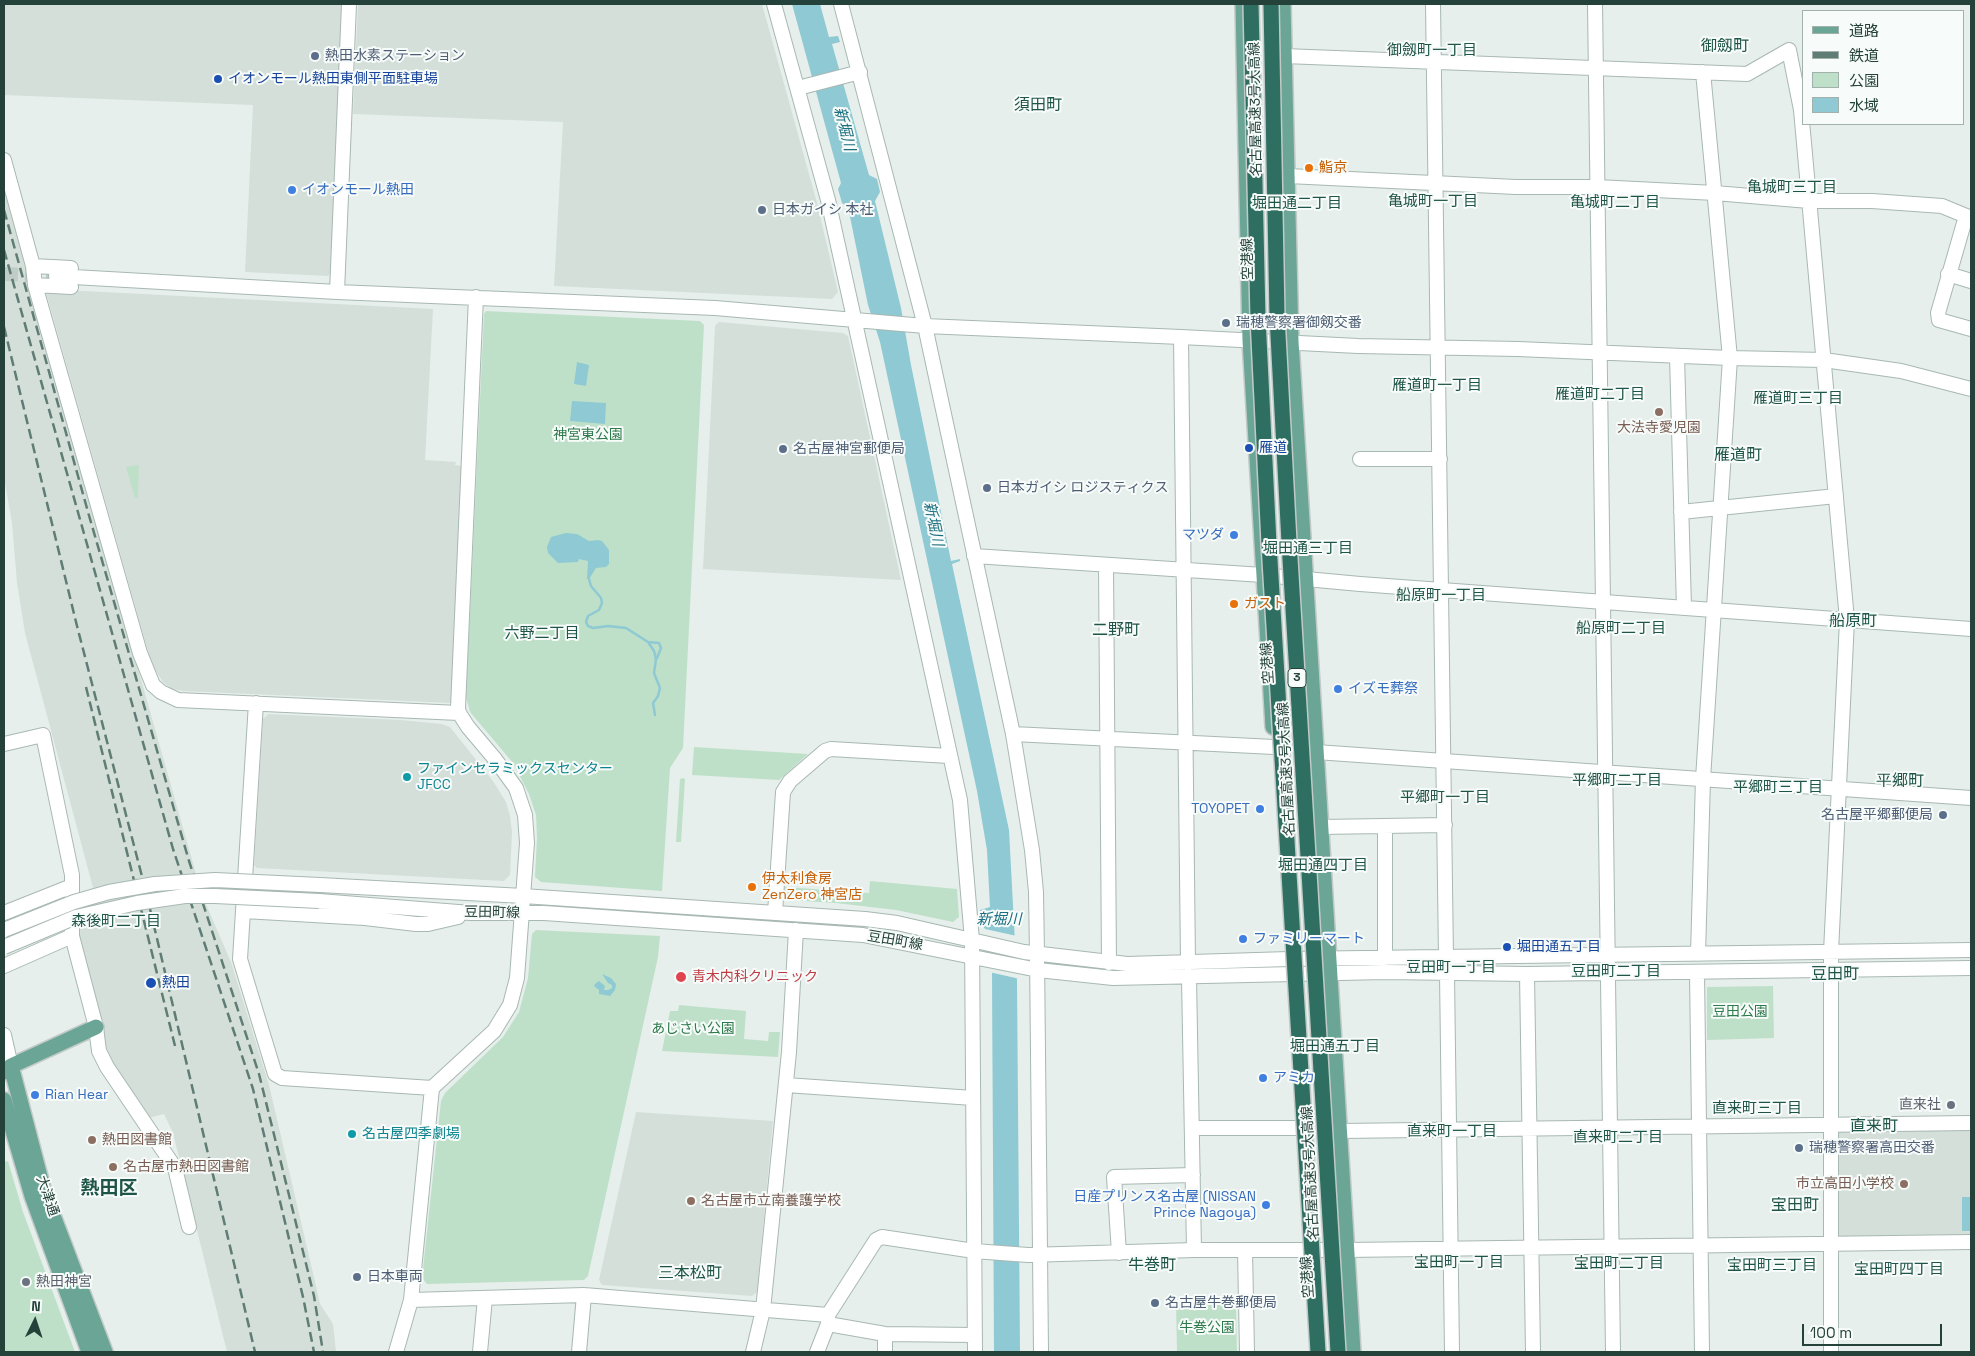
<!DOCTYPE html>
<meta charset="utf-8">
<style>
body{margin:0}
#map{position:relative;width:1975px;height:1356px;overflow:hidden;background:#e6efeb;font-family:"Space Grotesk","Noto Sans JP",sans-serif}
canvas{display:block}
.frame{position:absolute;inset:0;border:5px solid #24423a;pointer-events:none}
.legend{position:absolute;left:1802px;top:10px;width:162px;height:115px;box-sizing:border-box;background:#f7fbf9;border:1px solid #a3b1ad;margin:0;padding:6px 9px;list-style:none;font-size:15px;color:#24423a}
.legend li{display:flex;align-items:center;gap:10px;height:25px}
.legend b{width:25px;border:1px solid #a3b1ad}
.north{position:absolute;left:10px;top:1296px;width:50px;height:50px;-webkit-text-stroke:4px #f7fbf9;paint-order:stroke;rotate:4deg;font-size:14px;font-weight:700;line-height:20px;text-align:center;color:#24423a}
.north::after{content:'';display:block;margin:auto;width:18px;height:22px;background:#24423a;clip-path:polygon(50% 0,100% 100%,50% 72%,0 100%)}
.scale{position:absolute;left:1802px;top:1324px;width:140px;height:22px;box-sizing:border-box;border:2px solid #24423a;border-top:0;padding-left:6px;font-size:15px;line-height:18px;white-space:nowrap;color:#24423a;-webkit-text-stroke:4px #f7fbf9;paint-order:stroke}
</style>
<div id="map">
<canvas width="1975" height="1356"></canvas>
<div class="frame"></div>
<ul class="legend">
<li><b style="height:6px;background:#6aa596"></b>道路</li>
<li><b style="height:6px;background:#5f7d75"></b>鉄道</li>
<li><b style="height:14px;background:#bfe0c8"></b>公園</li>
<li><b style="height:14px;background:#8ec9d4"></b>水域</li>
</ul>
<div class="north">N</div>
<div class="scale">100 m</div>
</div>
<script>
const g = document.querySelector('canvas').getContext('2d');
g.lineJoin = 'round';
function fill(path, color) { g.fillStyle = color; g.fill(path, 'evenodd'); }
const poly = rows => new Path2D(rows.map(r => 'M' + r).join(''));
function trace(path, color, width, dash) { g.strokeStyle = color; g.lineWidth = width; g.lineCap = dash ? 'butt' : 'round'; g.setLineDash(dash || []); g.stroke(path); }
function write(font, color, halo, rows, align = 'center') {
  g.font = font + ' "Space Grotesk","Noto Sans JP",sans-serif'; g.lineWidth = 4; g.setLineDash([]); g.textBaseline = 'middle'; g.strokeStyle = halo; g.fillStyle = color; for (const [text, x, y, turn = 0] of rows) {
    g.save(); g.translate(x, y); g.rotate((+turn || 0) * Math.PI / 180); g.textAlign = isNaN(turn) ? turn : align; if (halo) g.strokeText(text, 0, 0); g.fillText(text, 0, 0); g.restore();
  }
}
fill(poly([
 [4,4,344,4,331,273,328,276,245,272,253,105,4,95],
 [358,4,762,4,817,203,838,292,832,299,554,286,563,122,353,114],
 [4,184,26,262,32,294,202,895,231,962,269,1085,316,1286,320,1304,333,1324,336,1352,227,1352,173,1133,164,1114,148,1118,107,1058,76,931,100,914,25,633,17,583,12,523,4,477],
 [45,289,433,309,425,460,456,462,455,465,462,466,451,703,184,691,172,689,163,682,152,665],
 [719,322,843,333,848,336,901,580,703,569,715,326],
 [268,714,401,720,442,724,450,727,493,781,506,802,510,816,512,832,510,875,504,881,257,868,254,865,263,719],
 [636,1112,773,1121,757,1292,752,1296,602,1285,599,1280],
 [1971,1128,1971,1239,1836,1242,1836,1129]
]), '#d4dfda');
fill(poly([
 [486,311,700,321,704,325,683,748,670,768,662,891,541,882,535,877,537,838,536,815,529,794,513,763,470,712,466,697,484,314],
 [139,465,138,498,135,498,126,467],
 [694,747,808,754,779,780,692,775],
 [683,778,685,779,681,842,676,842,680,779],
 [870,881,957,889,959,917,953,922,896,910,836,903,787,900,784,897,785,887,869,893],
 [536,930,660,936,658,957,588,1276,584,1280,427,1284,422,1278,441,1101,445,1093,503,1037,519,1012,528,978,532,934],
 [1773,986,1774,1038,1707,1040,1707,987],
 [679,1005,746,1011,744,1039,768,1041,769,1032,780,1032,778,1057,662,1051,670,1011,678,1011],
 [8,1161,23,1212,75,1352,4,1352,4,1162],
 [1176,1303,1236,1304,1237,1352,1177,1352]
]), '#bfe0c8');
fill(poly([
 [792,4,820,4,829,37,838,36,840,42,832,44,869,175,877,179,880,192,875,201,901,308,911,365,951,561,960,559,960,561,952,564,1009,830,1017,981,1020,1352,994,1352,992,972,986,930,981,924,980,910,990,907,987,850,977,791,880,342,868,305,848,207,842,203,838,189,841,183],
 [577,362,589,365,586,386,574,384],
 [572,401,606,403,605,424,570,421],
 [566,533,577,534,589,541,598,540,602,541,609,550,609,564,606,567,596,568,589,579,587,579,588,561,579,559,578,562,558,563,548,553,547,547,551,537],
 [602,974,611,978,616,984,615,990,610,996,599,994,599,990,594,986,595,984,599,981,605,986,604,990,608,990,612,988,612,985,608,983],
 [1962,1197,1971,1197,1971,1231,1962,1231]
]), '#8ec9d4');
fill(poly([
 [985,929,1017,936,1020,979,989,972]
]), '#e6efeb');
trace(poly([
 [589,579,591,586,601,598,602,603,599,610,588,616,586,622,588,626,593,628,608,626,626,628,648,642,654,651,656,659,654,673,660,688,658,696,653,703,655,715],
 [648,642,659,643,661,648,657,658]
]), '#8ec9d4', 2.5);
trace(poly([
 [4,274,56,276]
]), '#bfccc8', 14, [14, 7]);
const minor = poly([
 [774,4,828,200,960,800,972,940,975,1352],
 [841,4,925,326,1013,734,1032,850,1036,892,1037,954,1041,1352],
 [1433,4,1446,957],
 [1595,4,1613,1352],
 [1284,56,1747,74,1789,50,1801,110,1847,620,1831,952,1831,1352],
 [798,88,860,72],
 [4,160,33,266,35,285,140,653,153,685,161,692,178,700,459,713],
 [1288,176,1516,187,1597,187,1715,193,1809,201,1872,201,1942,206,1971,218],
 [1966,216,1938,313,1939,320,1971,329],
 [33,266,71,268],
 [1948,274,1971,281],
 [56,276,337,292,715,308,925,326,1181,337,1358,346,1518,349,1730,358,1824,360,1901,371,1971,389],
 [35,285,71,287],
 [337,292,349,4],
 [1181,337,1188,963],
 [1677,356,1684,608],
 [1360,459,1440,459],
 [1681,512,1836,496],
 [974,556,1263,575,1360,584,1971,629],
 [1106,565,1109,963],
 [256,703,240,959,275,1074,282,1078,432,1088],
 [1013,734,1274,747],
 [4,744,43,735,72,875,72,936,96,1027,99,1051,107,1067,175,1168,189,1227],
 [1316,752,1971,798],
 [1320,827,1445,825],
 [1385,827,1385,958],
 [320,885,523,896,865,919,897,923,1024,952,1127,964,1289,959,1971,950],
 [319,901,471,913,544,913,863,935,1038,970,1113,978,1385,972,1527,974,1971,968],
 [244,911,365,918,416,924,428,924,458,917],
 [4,913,72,886],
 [775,913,783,792,790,781,825,751,831,749,949,756],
 [1698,954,1703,779,1730,358,1703,72],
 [4,966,72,936],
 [1697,972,1702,1352],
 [1447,974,1452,1352],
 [1527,974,1533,1352],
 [1189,978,1194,1250],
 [4,1035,11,1066],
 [786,1085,973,1098],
 [1192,1128,1297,1128],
 [1340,1131,1971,1123],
 [1245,1250,1247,1352],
 [1119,1253,1114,1177,1193,1175],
 [411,1300,584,1295,828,1315],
 [828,1324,885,1334,975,1335],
 [396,1352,411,1300,432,1088,494,1031,510,1005,517,978,527,843,525,815,516,788,495,759,468,727,459,713,458,708,476,297],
 [480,1352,485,1298],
 [579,1352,584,1295],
 [753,1352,763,1310,789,1052,796,930],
 [817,1352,828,1324,828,1315,876,1240,882,1237,974,1251,1028,1255,1194,1250,1346,1250,1971,1242],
 [885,1352,885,1334]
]);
const major = poly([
 [1243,4,1250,340,1273,727],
 [1283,4,1291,342,1353,1352],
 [11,1066,44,1192,105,1352],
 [4,1072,11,1066,96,1027],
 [4,1100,32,1196,89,1352]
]);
trace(minor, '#a8b8b2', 16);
trace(major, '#c2cac8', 18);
trace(minor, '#fff', 14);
trace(major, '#6aa596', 15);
trace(poly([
 [4,210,88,512,189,861,259,1074,314,1296,323,1352],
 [4,250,173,849,253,1089,303,1297,314,1352],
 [4,327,77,626,145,888,255,1352],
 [86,687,175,1046]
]), '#5f7d75', 2.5, [10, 5]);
const minorBridge = poly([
 [4,930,74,902,109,892,155,884,215,880,320,885],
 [4,947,76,917,137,903,185,896,215,896,319,901]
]);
const highwayBridge = poly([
 [1251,4,1258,318,1269,544,1318,1352],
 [1271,4,1277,316,1289,542,1338,1352]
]);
trace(minorBridge, '#a8b8b2', 16, []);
trace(highwayBridge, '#c2cac8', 18, []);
trace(minorBridge, '#fff', 14);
trace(highwayBridge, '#2f6f62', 15);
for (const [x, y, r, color] of [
 [315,56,5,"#5c6f8a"],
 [218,79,5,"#1a4fb4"],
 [1309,168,5,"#e8710a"],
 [292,190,5,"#3f7fe0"],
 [762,210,5,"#5c6f8a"],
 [1226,323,5,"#5c6f8a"],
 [1659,412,5,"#8d6e63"],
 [1249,448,5,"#1a4fb4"],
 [783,449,5,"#5c6f8a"],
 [987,488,5,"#5c6f8a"],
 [1234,535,5,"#3f7fe0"],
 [1234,604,5,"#e8710a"],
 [1338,689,5,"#3f7fe0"],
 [407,777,5,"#0f9aa8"],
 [1260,809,5,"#3f7fe0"],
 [1943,815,5,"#5c6f8a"],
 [752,887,5,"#e8710a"],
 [1243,939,5,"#3f7fe0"],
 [1507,947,5,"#1a4fb4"],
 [681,977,6,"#e0444e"],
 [151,983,6,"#1a4fb4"],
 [1263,1078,5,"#3f7fe0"],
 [35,1095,5,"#3f7fe0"],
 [1951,1105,5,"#6b7280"],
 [352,1134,5,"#0f9aa8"],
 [92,1140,5,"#8d6e63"],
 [1799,1148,5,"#5c6f8a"],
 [113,1167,5,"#8d6e63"],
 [1904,1184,5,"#8d6e63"],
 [691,1201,5,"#8d6e63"],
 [1266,1205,5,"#3f7fe0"],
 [357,1277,5,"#5c6f8a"],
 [26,1282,5,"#6b7280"],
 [1155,1303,5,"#5c6f8a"]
]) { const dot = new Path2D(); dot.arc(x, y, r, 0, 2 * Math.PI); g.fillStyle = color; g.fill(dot); trace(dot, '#f7fbf9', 2); }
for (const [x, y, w] of [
 [1297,678,18]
]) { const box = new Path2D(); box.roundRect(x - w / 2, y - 9.5, w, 19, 4); g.fillStyle = '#f7fbf9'; g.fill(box); trace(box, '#24423a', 1); }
write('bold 12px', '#24423a', null, [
 ["3",1297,678]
]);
write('14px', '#4e5e75', '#f7fbf9', [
 ["熱田水素ステーション",325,56],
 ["日本ガイシ 本社",772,210],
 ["瑞穂警察署御剱交番",1236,323],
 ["名古屋神宮郵便局",793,449],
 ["日本ガイシ ロジスティクス",997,488],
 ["名古屋平郷郵便局",1933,815,"right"],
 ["瑞穂警察署高田交番",1809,1148],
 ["日本車両",367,1277],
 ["名古屋牛巻郵便局",1165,1303]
], 'left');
write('14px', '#164399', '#f7fbf9', [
 ["イオンモール熱田東側平面駐車場",228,79],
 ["雁道",1259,448],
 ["堀田通五丁目",1517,947],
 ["熱田",162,983]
], 'left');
write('14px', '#24423a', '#f7fbf9', [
 ["名古屋高速3号大高線",1256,109,-91],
 ["空港線",1248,259,-91],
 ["空港線",1268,663,-94],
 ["名古屋高速3号大高線",1287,769,-93],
 ["豆田町線",492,913,1],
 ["豆田町線",895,941,10],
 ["名古屋高速3号大高線",1311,1173,-93],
 ["大津通",47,1196,71],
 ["空港線",1308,1277,-94]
]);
write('14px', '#c56008', '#f7fbf9', [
 ["鮨京",1319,168],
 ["ガスト",1244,604],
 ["伊太利食房",762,879],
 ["ZenZero 神宮店",762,895]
], 'left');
write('14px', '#366cbe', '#f7fbf9', [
 ["イオンモール熱田",302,190],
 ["マツダ",1224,535,"right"],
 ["イズモ葬祭",1348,689],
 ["TOYOPET",1250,809,"right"],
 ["ファミリーマート",1253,939],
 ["アミカ",1273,1078],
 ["Rian Hear",45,1095],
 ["日産プリンス名古屋 (NISSAN",1256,1197,"right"],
 ["Prince Nagoya)",1256,1213,"right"]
], 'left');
write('14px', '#785e54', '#f7fbf9', [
 ["大法寺愛児園",1659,428,"center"],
 ["熱田図書館",102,1140],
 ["名古屋市熱田図書館",123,1167],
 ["市立高田小学校",1894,1184,"right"],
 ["名古屋市立南養護学校",701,1201]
], 'left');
write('14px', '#2d7a4b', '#f7fbf9', [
 ["神宮東公園",588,435],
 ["豆田公園",1740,1012],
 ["あじさい公園",693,1029],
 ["牛巻公園",1207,1328]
]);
write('14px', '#0d838f', '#f7fbf9', [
 ["ファインセラミックスセンター",417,769],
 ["JFCC",417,785],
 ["名古屋四季劇場",362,1134]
], 'left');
write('14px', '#be3a42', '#f7fbf9', [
 ["青木内科クリニック",692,977]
], 'left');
write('14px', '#5b616d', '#f7fbf9', [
 ["直来社",1941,1105],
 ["熱田神宮",36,1282,"left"]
], 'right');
write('15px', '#1f5548', '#f7fbf9', [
 ["御劔町一丁目",1432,51],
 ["亀城町三丁目",1792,188],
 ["亀城町一丁目",1433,202],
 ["亀城町二丁目",1615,203],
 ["堀田通二丁目",1297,204],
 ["雁道町一丁目",1437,386],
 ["雁道町二丁目",1600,395],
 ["雁道町三丁目",1798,399],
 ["堀田通三丁目",1308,549],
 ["船原町一丁目",1441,596],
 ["船原町二丁目",1621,629],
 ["六野二丁目",542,634],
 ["平郷町二丁目",1617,781],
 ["平郷町三丁目",1778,788],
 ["平郷町一丁目",1445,798],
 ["堀田通四丁目",1323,866],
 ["森後町二丁目",116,922],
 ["豆田町一丁目",1451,968],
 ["豆田町二丁目",1616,972],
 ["堀田通五丁目",1335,1047],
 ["直来町三丁目",1757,1109],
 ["直来町一丁目",1452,1132],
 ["直来町二丁目",1618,1138],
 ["宝田町一丁目",1459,1263],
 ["宝田町二丁目",1619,1264],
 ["宝田町三丁目",1772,1266],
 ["宝田町四丁目",1899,1270]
]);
write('italic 15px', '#1c6f80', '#f7fbf9', [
 ["新堀川",844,129,76],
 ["新堀川",933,524,78],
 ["新堀川",999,920]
]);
write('16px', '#1f5548', '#f7fbf9', [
 ["御劔町",1725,47],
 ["須田町",1038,106],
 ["雁道町",1738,456],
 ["船原町",1853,622],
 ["二野町",1116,631],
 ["平郷町",1900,782],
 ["豆田町",1835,975],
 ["直来町",1874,1127],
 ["宝田町",1795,1206],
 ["牛巻町",1152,1266],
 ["三本松町",690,1274]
]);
write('bold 19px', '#1f5548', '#f7fbf9', [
 ["熱田区",109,1189]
]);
</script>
